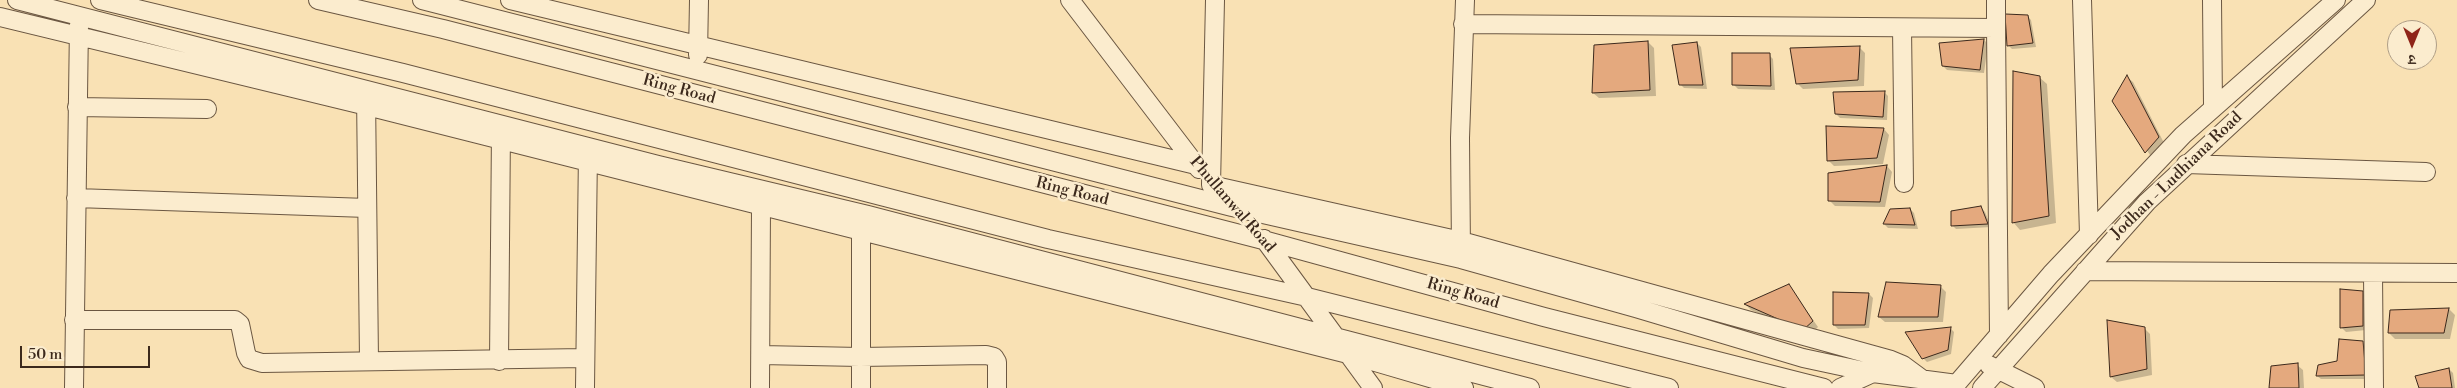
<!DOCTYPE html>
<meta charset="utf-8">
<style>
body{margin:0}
#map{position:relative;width:2457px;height:388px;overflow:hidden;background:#f9e1b4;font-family:"Libre Bodoni","Noto Serif Devanagari",serif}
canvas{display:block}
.north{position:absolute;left:2387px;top:20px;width:50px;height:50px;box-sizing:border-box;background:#fbecce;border:1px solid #af9e87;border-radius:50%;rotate:180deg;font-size:14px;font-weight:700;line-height:20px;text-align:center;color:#3c291c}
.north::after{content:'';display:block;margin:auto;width:18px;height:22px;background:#8f2418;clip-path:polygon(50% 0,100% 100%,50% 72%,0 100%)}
.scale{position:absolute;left:20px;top:346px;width:130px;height:22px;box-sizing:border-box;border:2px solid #3c291c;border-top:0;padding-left:6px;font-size:15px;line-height:18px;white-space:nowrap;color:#3c291c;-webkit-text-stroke:4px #fbecce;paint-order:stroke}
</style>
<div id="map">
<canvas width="2457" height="388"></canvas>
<div class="north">उ</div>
<div class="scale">50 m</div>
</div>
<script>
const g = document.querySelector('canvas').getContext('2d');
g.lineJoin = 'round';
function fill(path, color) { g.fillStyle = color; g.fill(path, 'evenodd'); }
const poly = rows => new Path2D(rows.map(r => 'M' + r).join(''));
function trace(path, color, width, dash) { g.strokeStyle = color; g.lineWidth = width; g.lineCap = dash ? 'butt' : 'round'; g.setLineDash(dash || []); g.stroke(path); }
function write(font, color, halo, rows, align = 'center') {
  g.font = font + ' "Libre Bodoni",serif'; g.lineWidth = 5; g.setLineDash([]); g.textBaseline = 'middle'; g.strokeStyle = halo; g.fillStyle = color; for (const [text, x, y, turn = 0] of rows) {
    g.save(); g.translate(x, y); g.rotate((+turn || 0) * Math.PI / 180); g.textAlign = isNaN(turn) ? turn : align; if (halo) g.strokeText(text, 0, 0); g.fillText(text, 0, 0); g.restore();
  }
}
fill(poly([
 [2027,16,2031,20,2036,47,2012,49,2008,45],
 [1984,40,1988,44,1984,73,1947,70,1943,66,1941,44],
 [1648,42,1654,48,1656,96,1599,98,1593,93],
 [1697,43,1701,47,1707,89,1684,88,1680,84],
 [1859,47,1865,53,1864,86,1803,89,1797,83],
 [1769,55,1773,59,1775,90,1738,89,1734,85],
 [2039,77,2047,84,2056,223,2020,230,2013,222],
 [2127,77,2133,82,2164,143,2152,158,2114,101],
 [1884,92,1888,96,1887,120,1840,118,1836,114],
 [1884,129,1889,135,1883,164,1834,166,1828,160],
 [1887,166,1892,172,1885,207,1835,206,1829,200,1829,174],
 [1981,208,1985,212,1991,227,1956,229,1952,225],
 [1910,209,1914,213,1918,229,1888,228,1884,224,1891,210],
 [1789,286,1818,327,1810,335,1751,310,1746,305],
 [1940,286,1946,292,1943,322,1885,322,1879,317],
 [2362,292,2366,296,2366,330,2346,332,2342,328],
 [1869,294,1873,298,1869,328,1838,329,1834,325],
 [2449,309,2455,315,2450,339,2395,339,2389,333,2391,312],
 [1950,328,1954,332,1951,354,1927,362,1923,358],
 [2144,328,2150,334,2152,375,2117,382,2111,377],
 [2362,342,2366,346,2370,379,2321,379,2317,376],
 [2297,365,2303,370,2304,388,2270,388],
 [2449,369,2453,373,2455,388,2420,388]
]), '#0003');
const building = poly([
 [2005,14,2028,15,2033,43,2007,46,2005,14],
 [1984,39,1980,70,1942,66,1939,43,1984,39],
 [1648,41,1650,90,1592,93,1594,45,1648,41],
 [1697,42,1703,85,1679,85,1672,45,1697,42],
 [1860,46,1858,80,1796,84,1790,48,1860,46],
 [1732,53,1770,53,1771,86,1732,85,1732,53],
 [2013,71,2040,76,2049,216,2012,223,2013,71],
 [2127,75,2159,137,2145,153,2112,101,2127,75],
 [1885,91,1883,117,1835,114,1833,92,1885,91],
 [1826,126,1884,128,1877,158,1827,161,1826,126],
 [1887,165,1880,202,1828,201,1828,173,1887,165],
 [1981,206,1988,224,1951,226,1951,211,1981,206],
 [1910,208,1915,225,1883,224,1890,209,1910,208],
 [1886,282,1941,285,1938,317,1878,317,1886,282],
 [1789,284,1813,321,1803,330,1744,304,1789,284],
 [2340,289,2363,291,2363,326,2340,328,2340,289],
 [1833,292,1869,293,1865,325,1833,325,1833,292],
 [2449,308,2444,333,2388,333,2390,310,2449,308],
 [2107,320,2145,327,2147,369,2110,377,2107,320],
 [1951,327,1948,350,1922,359,1905,332,1951,327],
 [2339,339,2363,341,2366,375,2316,376,2318,365,2337,361,2339,339],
 [2298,363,2299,388,2269,388,2271,366,2298,363],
 [2449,368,2452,388,2419,388,2415,376,2449,368]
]);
fill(building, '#e4a97e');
trace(building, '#3c291c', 1);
const minor = poly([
 [17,0,658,165,868,215,1530,388],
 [100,0,403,73,1048,239,1307,297,1669,388],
 [318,0,443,29,1267,241,1544,317,1824,388],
 [422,0,1232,207,1461,259,1636,308,1803,358,1873,373,1957,384],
 [510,0,1196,165],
 [1070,0,1199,169],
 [1215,0,1211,185,1461,241,1891,360,1903,365,1922,379],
 [1996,0,1996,28],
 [2082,0,2089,235],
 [2212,0,2213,106],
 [0,17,367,106,1348,354,1464,388],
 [1463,24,1996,28,1999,335],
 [1902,28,1904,183],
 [698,55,699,0],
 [366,94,369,361],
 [77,107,207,109],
 [2186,164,2426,172],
 [76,198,367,208],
 [861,232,861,388],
 [1264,239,1373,388],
 [1461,252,1460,138,1465,0],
 [2085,271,2457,273],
 [2373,273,2374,388],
 [74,320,235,320,240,324,246,353,249,359,262,363,584,358],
 [761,355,860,357,986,355,994,357,997,362,997,388],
 [499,361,501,129],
 [1989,365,2035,388],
 [74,388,79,24],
 [585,388,588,151],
 [760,388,761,206],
 [1840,388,1873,373],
 [1953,388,2051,274,2183,135,2336,0],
 [1982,388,2147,202,2366,0]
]);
trace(minor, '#6b5742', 20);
trace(minor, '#fbecce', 18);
write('16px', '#3c291c', '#fbecce', [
 ["Ring Road",679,90,15],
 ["Jodhan - Ludhiana Road",2177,176,-44],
 ["Ring Road",1072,192,14],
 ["Phullanwal Road",1232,205,49],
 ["Ring Road",1463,294,16]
]);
</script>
